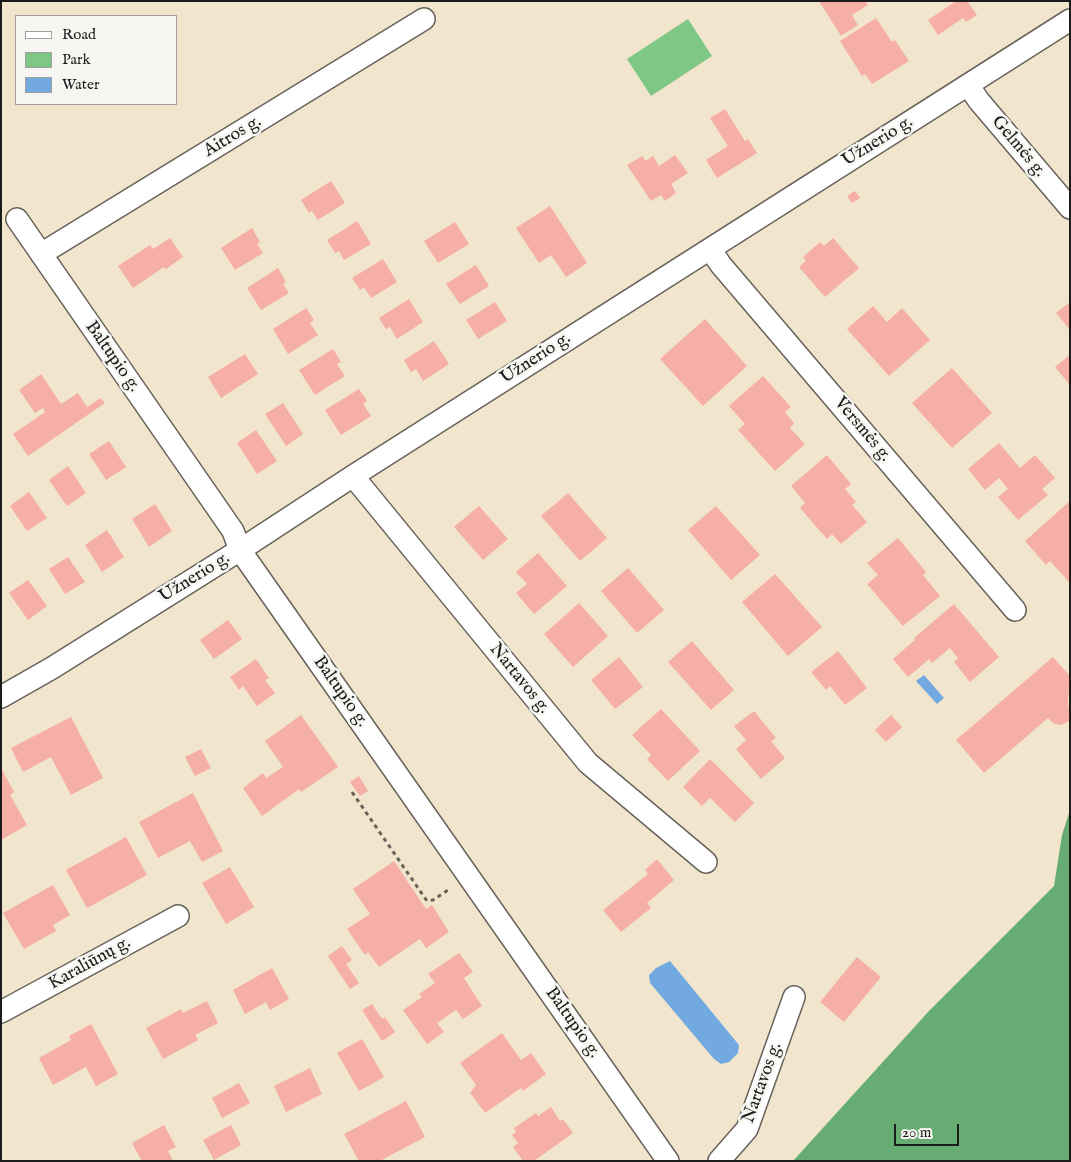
<!DOCTYPE html>
<meta charset="utf-8">
<style>
body{margin:0}
#map{position:relative;width:1071px;height:1162px;overflow:hidden;background:#f1e5cd;font-family:"IM FELL English",serif}
canvas{display:block}
.frame{position:absolute;inset:0;border:2px solid #1c1c1c;pointer-events:none}
.legend{position:absolute;left:15px;top:15px;width:162px;height:90px;box-sizing:border-box;background:#f6f6f2;border:1px solid #9f9f9c;margin:0;padding:6px 9px;list-style:none;font-size:15px;color:#1c1c1c}
.legend li{display:flex;align-items:center;gap:10px;height:25px}
.legend b{width:25px;border:1px solid #9f9f9c}
.scale{position:absolute;left:894px;top:1124px;width:65px;height:22px;box-sizing:border-box;border:2px solid #1c1c1c;border-top:0;padding-left:6px;font-size:15px;line-height:18px;white-space:nowrap;color:#1c1c1c;-webkit-text-stroke:4px #f6f6f2;paint-order:stroke}
</style>
<div id="map">
<canvas width="1071" height="1162"></canvas>
<div class="frame"></div>
<ul class="legend">
<li><b style="height:6px;background:#fff"></b>Road</li>
<li><b style="height:14px;background:#7fc784"></b>Park</li>
<li><b style="height:14px;background:#72a9e1"></b>Water</li>
</ul>
<div class="scale">20 m</div>
</div>
<script>
const g = document.querySelector('canvas').getContext('2d');
g.lineJoin = 'round';
function fill(path, color) { g.fillStyle = color; g.fill(path, 'evenodd'); }
const poly = rows => new Path2D(rows.map(r => 'M' + r).join(''));
function trace(path, color, width, dash) { g.strokeStyle = color; g.lineWidth = width; g.lineCap = dash ? 'butt' : 'round'; g.setLineDash(dash || []); g.stroke(path); }
function write(font, color, halo, rows, align = 'center') {
  g.font = font + ' "IM FELL English",serif'; g.lineWidth = 5; g.setLineDash([]); g.textBaseline = 'middle'; g.strokeStyle = halo; g.fillStyle = color; for (const [text, x, y, turn = 0] of rows) {
    g.save(); g.translate(x, y); g.rotate((+turn || 0) * Math.PI / 180); g.textAlign = isNaN(turn) ? turn : align; if (halo) g.strokeText(text, 0, 0); g.fillText(text, 0, 0); g.restore();
  }
}
fill(poly([
 [688,19,712,56,651,96,627,59]
]), '#7fc784');
fill(poly([
 [1070,810,1070,1161,793,1161,929,1011,1054,886,1062,835]
]), '#67ac72');
fill(poly([
 [924,675,944,698,937,704,916,681],
 [670,961,739,1045,738,1053,729,1062,721,1064,714,1059,650,983,649,975,656,968]
]), '#72a9e1');
fill(poly([
 [819,1,865,1,868,5,852,15,858,25,841,36],
 [956,1,967,1,977,15,966,22,963,18,938,35,928,20],
 [876,18,892,42,895,40,909,61,872,84,865,74,862,76,840,41],
 [725,109,745,141,748,139,757,153,717,178,706,160,728,146,710,118],
 [675,155,688,173,671,184,676,193,665,201,661,195,651,201,627,165,642,156,646,161,653,156,659,166],
 [331,181,345,203,318,220,312,211,309,213,301,200],
 [855,191,860,198,852,203,847,196],
 [550,206,587,263,566,277,551,255,539,263,516,228],
 [357,221,371,244,344,260,339,251,335,253,327,240],
 [455,222,469,244,438,263,424,241],
 [252,228,260,242,257,244,263,253,235,270,221,248],
 [170,238,183,257,166,269,164,267,133,288,118,266,150,245,153,249],
 [833,238,859,268,825,297,799,267,806,261,803,257,820,242,824,246],
 [383,259,397,282,371,298,364,287,360,290,352,278],
 [476,265,489,286,460,304,446,284],
 [278,268,286,282,283,284,289,293,261,310,247,288],
 [409,299,423,322,397,339,390,327,386,329,379,318],
 [495,302,507,321,478,339,466,320],
 [1070,302,1070,330,1056,313],
 [873,306,887,322,902,308,930,340,889,376,847,329],
 [306,308,314,320,310,323,318,335,288,354,273,329],
 [705,319,747,366,703,406,660,359],
 [434,341,449,364,423,381,416,369,411,372,404,360],
 [333,349,341,362,337,364,345,376,315,395,299,370],
 [245,354,258,374,221,398,208,377],
 [1070,355,1070,385,1055,367],
 [952,368,992,413,952,448,912,403],
 [41,374,61,404,78,393,87,407,101,398,105,403,28,456,13,434,45,412,43,408,35,413,19,390],
 [763,376,791,407,785,412,794,423,790,428,805,444,775,471,738,430,745,424,729,406],
 [359,389,367,401,363,404,371,416,341,435,325,410],
 [283,403,303,434,286,446,265,414],
 [256,430,277,461,257,474,237,443],
 [109,441,126,467,106,480,89,454],
 [999,443,1020,468,1035,455,1055,478,1042,489,1048,495,1018,520,998,497,1008,489,999,478,985,490,968,469],
 [827,455,851,484,845,489,856,502,852,505,867,522,841,544,832,534,827,539,800,508,805,503,791,486],
 [68,466,86,493,67,506,49,480],
 [29,492,47,518,27,531,10,506],
 [568,493,607,538,580,561,541,516],
 [1070,501,1070,581,1069,582,1050,561,1046,565,1025,541],
 [155,504,172,531,149,547,132,519],
 [479,506,508,539,483,560,454,527],
 [716,506,760,555,731,580,688,530],
 [107,530,124,557,102,572,85,545],
 [898,538,926,572,923,575,940,596,903,626,867,584,878,575,867,563],
 [538,553,567,586,534,614,516,593,527,584,516,572],
 [68,557,85,582,65,594,49,569],
 [628,568,664,610,637,633,601,591],
 [775,574,822,627,788,656,742,602],
 [28,580,47,606,28,620,9,593],
 [579,603,608,636,573,667,544,634],
 [954,604,999,657,970,682,954,662,958,658,950,648,932,663,929,659,908,677,893,659,915,640,914,638],
 [228,620,242,639,214,659,200,640],
 [692,641,734,690,711,710,668,662],
 [838,651,867,688,845,705,830,686,826,690,811,672],
 [619,657,643,687,615,709,591,680],
 [1053,657,1070,676,1068,701,1070,721,1066,723,1060,725,1053,723,1048,718,984,773,956,740],
 [256,659,269,678,265,680,275,693,257,706,243,686,239,690,230,677],
 [661,709,700,751,668,781,647,759,651,755,632,735],
 [754,711,776,738,771,741,785,758,761,779,736,749,746,740,734,726],
 [301,715,338,767,301,792,299,789,262,816,243,788,263,773,266,778,283,767,265,741],
 [891,715,902,727,886,742,875,730],
 [71,717,103,778,71,795,51,757,23,772,11,748],
 [201,749,211,768,195,776,185,757],
 [710,759,754,803,735,822,710,798,702,806,683,787],
 [1,768,14,792,10,795,27,825,1,840],
 [359,776,368,791,360,796,350,782],
 [193,793,223,851,202,862,190,841,158,858,139,822],
 [126,837,147,875,87,908,66,870],
 [657,859,674,880,647,903,651,908,621,932,603,910,648,874,645,870],
 [394,861,426,909,432,905,449,932,426,948,420,939,379,967,368,952,365,955,347,929,370,914,353,889],
 [230,867,254,907,226,924,202,883],
 [53,885,70,915,53,925,56,931,24,949,3,913],
 [342,946,352,960,346,964,359,983,350,989,328,956],
 [459,953,473,972,464,978,482,1006,463,1019,456,1010,437,1023,444,1032,427,1044,403,1010,422,997,419,994,435,983,428,974],
 [857,957,881,977,844,1022,820,1002],
 [272,968,289,999,270,1010,266,1002,245,1014,233,990],
 [207,1001,218,1023,195,1035,198,1040,163,1059,146,1028,181,1009,183,1013],
 [372,1004,382,1019,385,1017,395,1032,382,1041,362,1010],
 [91,1024,118,1074,96,1086,86,1067,53,1085,39,1058,71,1040,69,1036],
 [502,1033,521,1060,531,1053,546,1074,523,1091,521,1088,485,1113,470,1093,476,1085,460,1063],
 [362,1039,384,1077,359,1091,337,1053],
 [310,1068,322,1094,286,1112,274,1086],
 [239,1083,250,1103,222,1118,212,1098],
 [406,1101,425,1137,380,1161,359,1161,344,1134],
 [551,1107,560,1121,563,1119,573,1133,534,1161,523,1161,513,1147,518,1143,512,1135,516,1132,514,1128,536,1113,538,1116],
 [164,1125,176,1147,168,1151,173,1161,142,1161,132,1143],
 [231,1125,241,1145,214,1160,203,1140]
]), '#f5afa6');
const minor = poly([
 [968,85,979,101,1070,208],
 [17,219,233,531,240,550,668,1161],
 [710,249,721,265,1015,610],
 [41,254,424,19],
 [353,476,588,763,706,862],
 [1,697,52,668,240,550,353,476,1070,20],
 [1,1012,178,916],
 [719,1161,747,1129,794,997]
]);
trace(minor, '#67625a', 24);
trace(poly([
 [352,792,427,901,433,900,451,888]
]), '#67625a', 3, [4, 4]);
trace(minor, '#fff', 21);
write('18px', '#1c1c1c', '#f6f6f2', [
 ["Aitros g.",233,137,-31],
 ["Užnerio g.",878,142,-32],
 ["Gelmės g.",1018,147,50],
 ["Baltupio g.",112,357,55],
 ["Užnerio g.",536,359,-33],
 ["Versmės g.",862,430,50],
 ["Užnerio g.",195,578,-32],
 ["Nartavos g.",519,679,51],
 ["Baltupio g.",340,692,55],
 ["Karaliūnų g.",90,964,-29],
 ["Baltupio g.",572,1023,55],
 ["Nartavos g.",763,1083,-70]
]);
</script>
